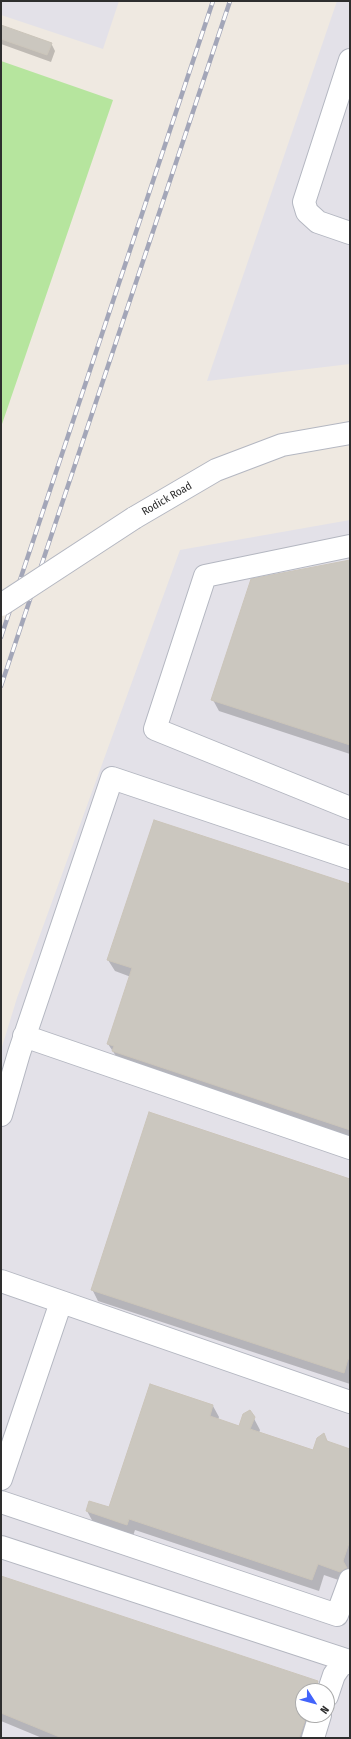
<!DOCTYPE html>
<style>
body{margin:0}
#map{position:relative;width:351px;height:1739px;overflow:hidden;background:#efe9e1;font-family:"Fira Sans Condensed",sans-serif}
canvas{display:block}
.frame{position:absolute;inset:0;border:2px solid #2e2e2e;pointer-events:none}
.north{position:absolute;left:295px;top:1683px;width:40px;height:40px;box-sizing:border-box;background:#fff;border:1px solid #ababab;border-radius:50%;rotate:126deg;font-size:11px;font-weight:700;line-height:16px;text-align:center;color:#2e2e2e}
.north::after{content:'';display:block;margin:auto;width:14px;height:18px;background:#4264fb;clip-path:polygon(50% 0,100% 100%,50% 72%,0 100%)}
</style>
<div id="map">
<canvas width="351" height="1739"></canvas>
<div class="frame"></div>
<div class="north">N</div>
</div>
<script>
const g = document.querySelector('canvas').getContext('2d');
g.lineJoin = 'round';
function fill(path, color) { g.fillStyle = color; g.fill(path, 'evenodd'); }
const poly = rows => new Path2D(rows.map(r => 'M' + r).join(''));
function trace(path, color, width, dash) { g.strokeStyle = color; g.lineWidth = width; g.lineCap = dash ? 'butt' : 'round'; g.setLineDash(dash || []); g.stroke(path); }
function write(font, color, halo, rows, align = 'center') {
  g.font = font + ' "Fira Sans Condensed",sans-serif'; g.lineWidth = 3; g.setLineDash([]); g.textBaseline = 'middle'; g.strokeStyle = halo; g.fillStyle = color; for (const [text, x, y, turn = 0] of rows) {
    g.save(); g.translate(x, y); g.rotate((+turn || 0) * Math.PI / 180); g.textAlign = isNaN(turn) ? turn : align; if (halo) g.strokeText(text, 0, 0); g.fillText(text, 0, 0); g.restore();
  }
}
fill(poly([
 [1,1,119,1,103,49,1,15],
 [337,1,350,1,350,364,207,381],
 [350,520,350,1738,1,1738,1,1050,17,998,180,550],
 [303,1691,327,1691,327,1715,303,1715]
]), '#e3e1e8');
fill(poly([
 [1,61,113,100,1,427]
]), '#b6e59e');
fill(poly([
 [1,26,51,43,55,51,51,62,1,44],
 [350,561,350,754,219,711,213,700],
 [350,885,350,1139,120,1062,108,1044,131,977,115,971,108,960],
 [350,1180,350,1384,98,1301,92,1289],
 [213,1406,219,1417,218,1420,240,1427,250,1411,260,1430,259,1433,313,1451,323,1434,328,1442,350,1450,350,1571,347,1583,324,1575,319,1591,135,1530,133,1536,93,1522,87,1511,110,1508],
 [1,1577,317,1682,323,1691,303,1691,303,1715,317,1715,309,1738,42,1738,1,1721]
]), '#0003');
const building = poly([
 [1,25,52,43,47,55,1,39,1,25],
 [350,560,350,745,211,700,251,579,350,560],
 [154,820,350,884,350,1130,112,1051,114,1046,107,1044,132,968,107,960,154,820],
 [149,1112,350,1179,350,1360,348,1359,344,1373,91,1290,149,1112],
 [150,1384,213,1405,210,1416,239,1426,243,1414,250,1410,255,1417,250,1429,313,1450,317,1438,324,1433,327,1441,350,1449,350,1540,343,1561,347,1568,340,1572,318,1564,312,1580,129,1519,127,1525,86,1511,89,1501,109,1507,150,1384],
 [1,1576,318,1681,315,1691,303,1691,303,1715,307,1715,299,1738,62,1738,1,1713,1,1576]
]);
fill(building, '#cbc7bf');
trace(building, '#cbc5ba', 1);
const minor = poly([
 [350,60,304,202,307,212,318,222,350,233],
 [134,518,216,470,282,445,350,433],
 [350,546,205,576,155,729,350,808],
 [24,1036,350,1148],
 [1,1115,19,1053,112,778,350,858],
 [1,1281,350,1402],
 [1,1479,61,1302],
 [1,1502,337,1615,350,1580],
 [1,1547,349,1661],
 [327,1696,334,1675,341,1665,350,1662],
 [313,1738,320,1715]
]);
trace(minor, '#b4b7c1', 24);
trace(minor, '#fff', 22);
const rail = poly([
 [1,637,213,1],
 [1,686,230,1]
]);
trace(rail, '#a3a6b8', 4.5);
trace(rail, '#fff', 3, [9]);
const minorBridge = poly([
 [1,605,134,518]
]);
trace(minorBridge, '#b4b7c1', 24, []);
trace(minorBridge, '#fff', 22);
write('11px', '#2e2e2e', '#fff', [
 ["Rodick Road",167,499,-30]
]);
</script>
